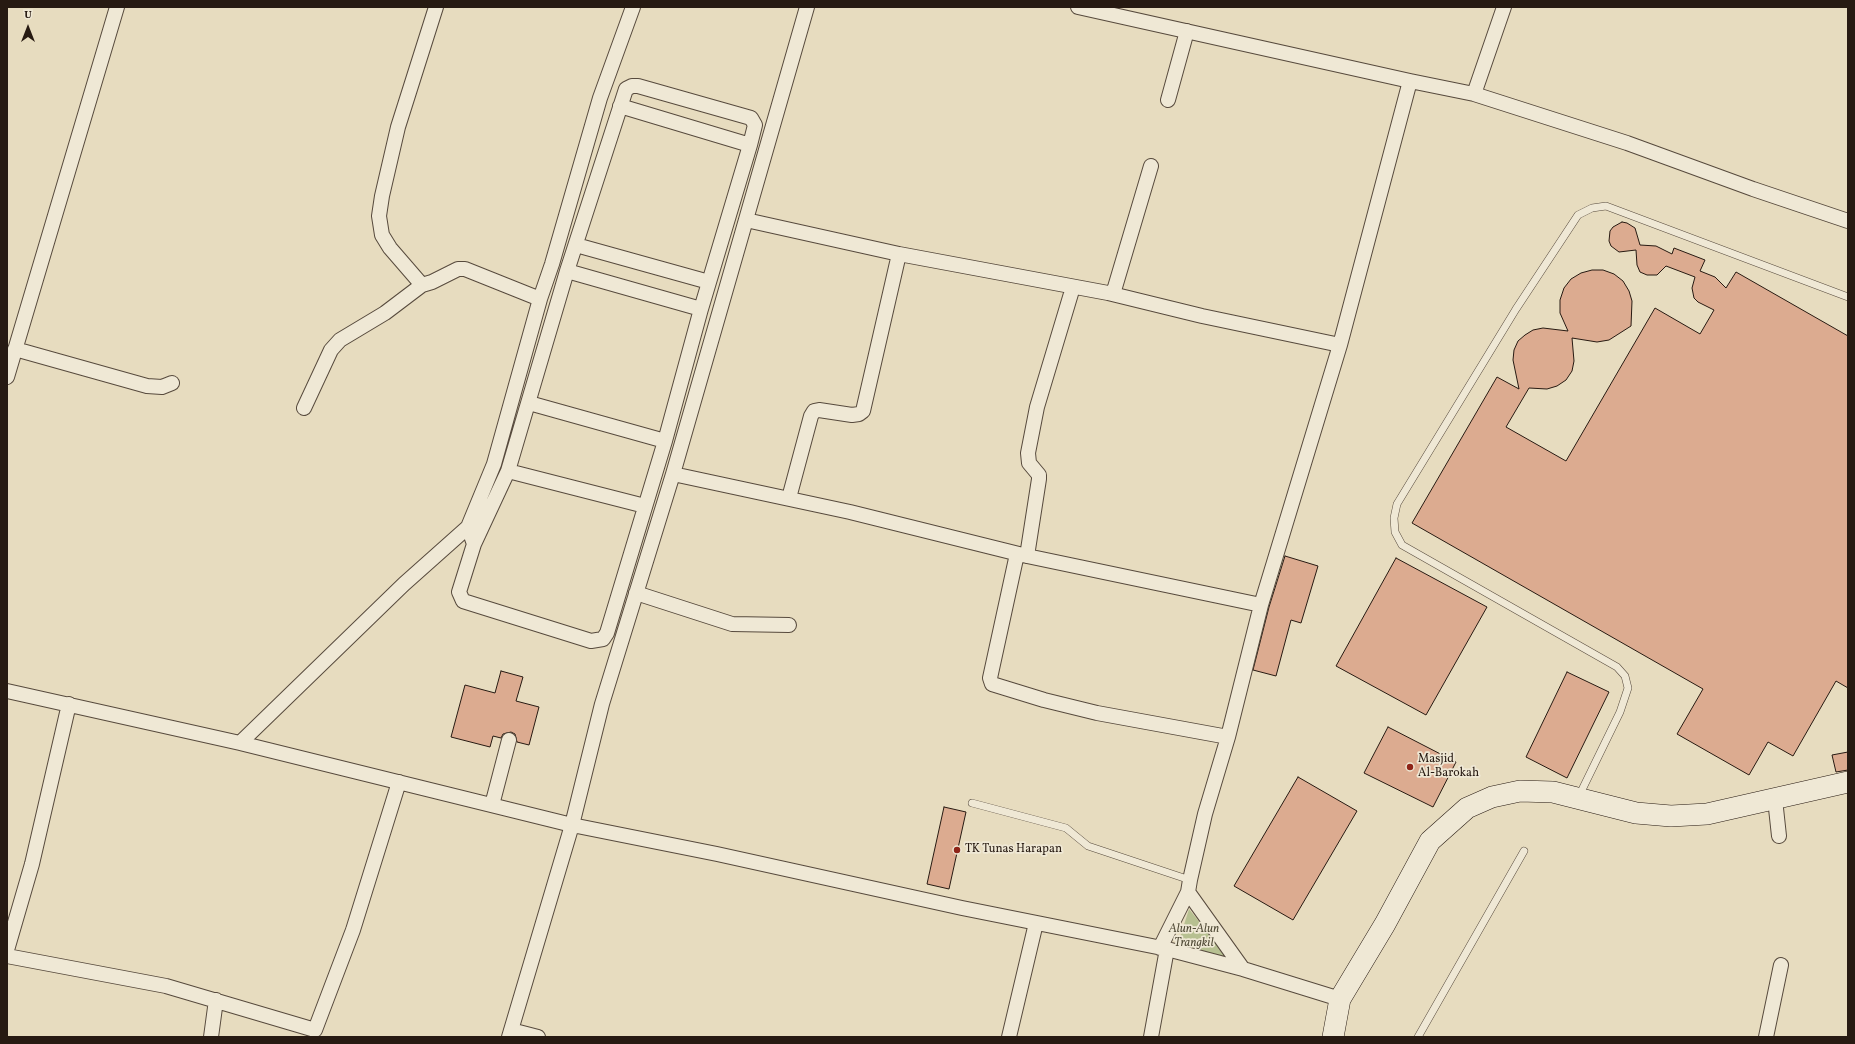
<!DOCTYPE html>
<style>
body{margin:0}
#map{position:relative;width:1855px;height:1044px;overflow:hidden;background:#e7dcbf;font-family:Vollkorn,serif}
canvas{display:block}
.frame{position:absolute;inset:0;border:8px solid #271a12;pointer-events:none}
.north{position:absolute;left:8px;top:8px;width:40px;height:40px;-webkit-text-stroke:3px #efe8d5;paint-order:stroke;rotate:0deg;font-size:11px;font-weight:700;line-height:16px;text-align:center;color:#271a12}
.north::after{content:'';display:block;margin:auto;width:14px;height:18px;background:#271a12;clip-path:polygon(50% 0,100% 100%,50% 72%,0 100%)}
</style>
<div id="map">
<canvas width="1855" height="1044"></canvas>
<div class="frame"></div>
<div class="north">U</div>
</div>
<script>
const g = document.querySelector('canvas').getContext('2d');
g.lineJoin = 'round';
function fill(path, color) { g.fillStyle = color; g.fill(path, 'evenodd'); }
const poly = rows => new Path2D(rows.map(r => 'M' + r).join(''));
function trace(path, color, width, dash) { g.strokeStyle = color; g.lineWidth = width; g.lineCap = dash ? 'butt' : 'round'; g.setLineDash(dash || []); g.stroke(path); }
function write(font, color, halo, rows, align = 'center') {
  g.font = font + ' Vollkorn,serif'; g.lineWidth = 3.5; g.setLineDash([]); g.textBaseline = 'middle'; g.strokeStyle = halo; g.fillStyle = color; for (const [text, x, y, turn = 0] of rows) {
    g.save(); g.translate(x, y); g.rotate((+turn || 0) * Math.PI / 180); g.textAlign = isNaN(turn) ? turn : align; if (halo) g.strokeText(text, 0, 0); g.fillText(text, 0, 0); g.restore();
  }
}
fill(poly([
 [1189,909,1229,959,1177,947]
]), '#b7c091');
const building = poly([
 [1622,222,1627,223,1635,228,1640,245,1656,246,1672,254,1674,248,1705,260,1700,271,1715,277,1726,288,1736,272,1848,336,1848,688,1836,681,1793,756,1768,742,1749,775,1677,734,1703,689,1412,523,1497,377,1519,389,1513,360,1514,350,1518,341,1525,335,1533,330,1543,328,1568,331,1560,313,1560,300,1564,288,1571,279,1581,273,1592,270,1603,270,1614,274,1623,281,1629,291,1632,301,1631,326,1609,340,1597,342,1572,338,1574,361,1572,371,1566,380,1557,386,1547,389,1529,388,1506,427,1566,461,1655,308,1700,334,1714,310,1698,302,1694,298,1692,288,1695,277,1666,266,1657,275,1647,275,1640,272,1637,265,1636,250,1619,252,1611,246,1609,241,1610,231,1613,227,1622,222],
 [1285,556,1318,566,1301,623,1291,620,1276,676,1253,670,1269,607,1285,556],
 [1396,558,1487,607,1426,715,1336,666,1396,558],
 [501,671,523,677,516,701,539,707,529,745,517,742,515,734,511,732,503,734,501,738,493,736,490,747,451,737,465,685,495,693,501,671],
 [1567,672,1609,692,1567,778,1526,757,1567,672],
 [1388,727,1456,762,1433,807,1364,773,1388,727],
 [1848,752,1848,770,1836,772,1832,755,1848,752],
 [1298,777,1357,811,1293,920,1234,886,1298,777],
 [944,807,966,812,949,889,927,884,944,807]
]);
fill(building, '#dcab90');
trace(building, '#271a12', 1);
const lane = poly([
 [1579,796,1620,712,1628,688,1625,676,1617,667,1402,545,1395,532,1394,518,1397,504,1516,309,1578,215,1592,208,1606,206,1848,297],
 [972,803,1066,828,1088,846,1190,880],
 [1418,1037,1524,851]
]);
const street = poly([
 [1078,7,1410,81,1474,94,1627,143,1753,189,1848,221],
 [1474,94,1504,7],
 [1168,100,1187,31],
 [620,106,750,145],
 [746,220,899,254,1108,293,1202,316,1340,345],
 [576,245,709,282],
 [567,271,701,309],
 [422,285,390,248,382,235,379,216,382,196,398,127,436,7],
 [1113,294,1151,166],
 [15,349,147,386,162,387,172,383],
 [7,377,117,7],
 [529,403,665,441],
 [304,408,331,350,340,340,385,313,422,285,432,282,458,269,465,269,540,299],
 [673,474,850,512,1027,556,1261,605],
 [789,498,811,416,814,411,819,410,852,415,859,414,863,411,899,254],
 [468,527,474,544,459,592,463,601,591,641,603,639,607,633,665,441,701,309,750,145,755,125,751,118,638,86,632,86,626,89,567,271,508,471],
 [474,544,508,471,645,506],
 [1017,554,990,678,992,684,1044,700,1097,713,1228,737],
 [1027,556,1039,479,1039,475,1029,463,1028,453,1037,407,1073,287],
 [636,593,732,624,789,625],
 [7,691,240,743,572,825,717,854,962,908,1167,949,1243,969,1340,999],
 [240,743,404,584,468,527,494,464,540,299,552,264,600,98,633,7],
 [1775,799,1779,836],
 [492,805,509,740],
 [1160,948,1188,892],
 [7,950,32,864,69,704],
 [7,956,166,986,315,1030,353,930,399,782],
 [1243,969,1188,892,1190,880,1205,814,1228,737,1261,605,1340,345,1410,81],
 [511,1030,538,1037],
 [211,1037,216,1000],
 [509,1037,572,825,602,704,673,474,807,7],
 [1009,1037,1036,923],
 [1151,1037,1167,949],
 [1766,1037,1781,965]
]);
const secondary = poly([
 [1333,1037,1340,999,1385,924,1430,841,1467,808,1492,797,1520,791,1553,792,1636,813,1671,816,1707,814,1848,782]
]);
trace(lane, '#574a3d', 8);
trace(street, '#574a3d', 16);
trace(secondary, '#271a12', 22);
trace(lane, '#efe8d5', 7);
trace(street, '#efe8d5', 14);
trace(secondary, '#efe8d5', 21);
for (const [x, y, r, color] of [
 [1410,767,4,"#8f2418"],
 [957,850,4,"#8f2418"]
]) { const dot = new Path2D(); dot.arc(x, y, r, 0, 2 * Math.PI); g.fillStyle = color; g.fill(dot); trace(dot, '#efe8d5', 1.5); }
write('12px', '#271a12', '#efe8d5', [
 ["Masjid",1418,760],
 ["Al-Barokah",1418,774],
 ["TK Tunas Harapan",965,850]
], 'left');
write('italic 12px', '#524c38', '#efe8d5', [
 ["Alun-Alun",1194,930],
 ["Trangkil",1194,944]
]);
</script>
